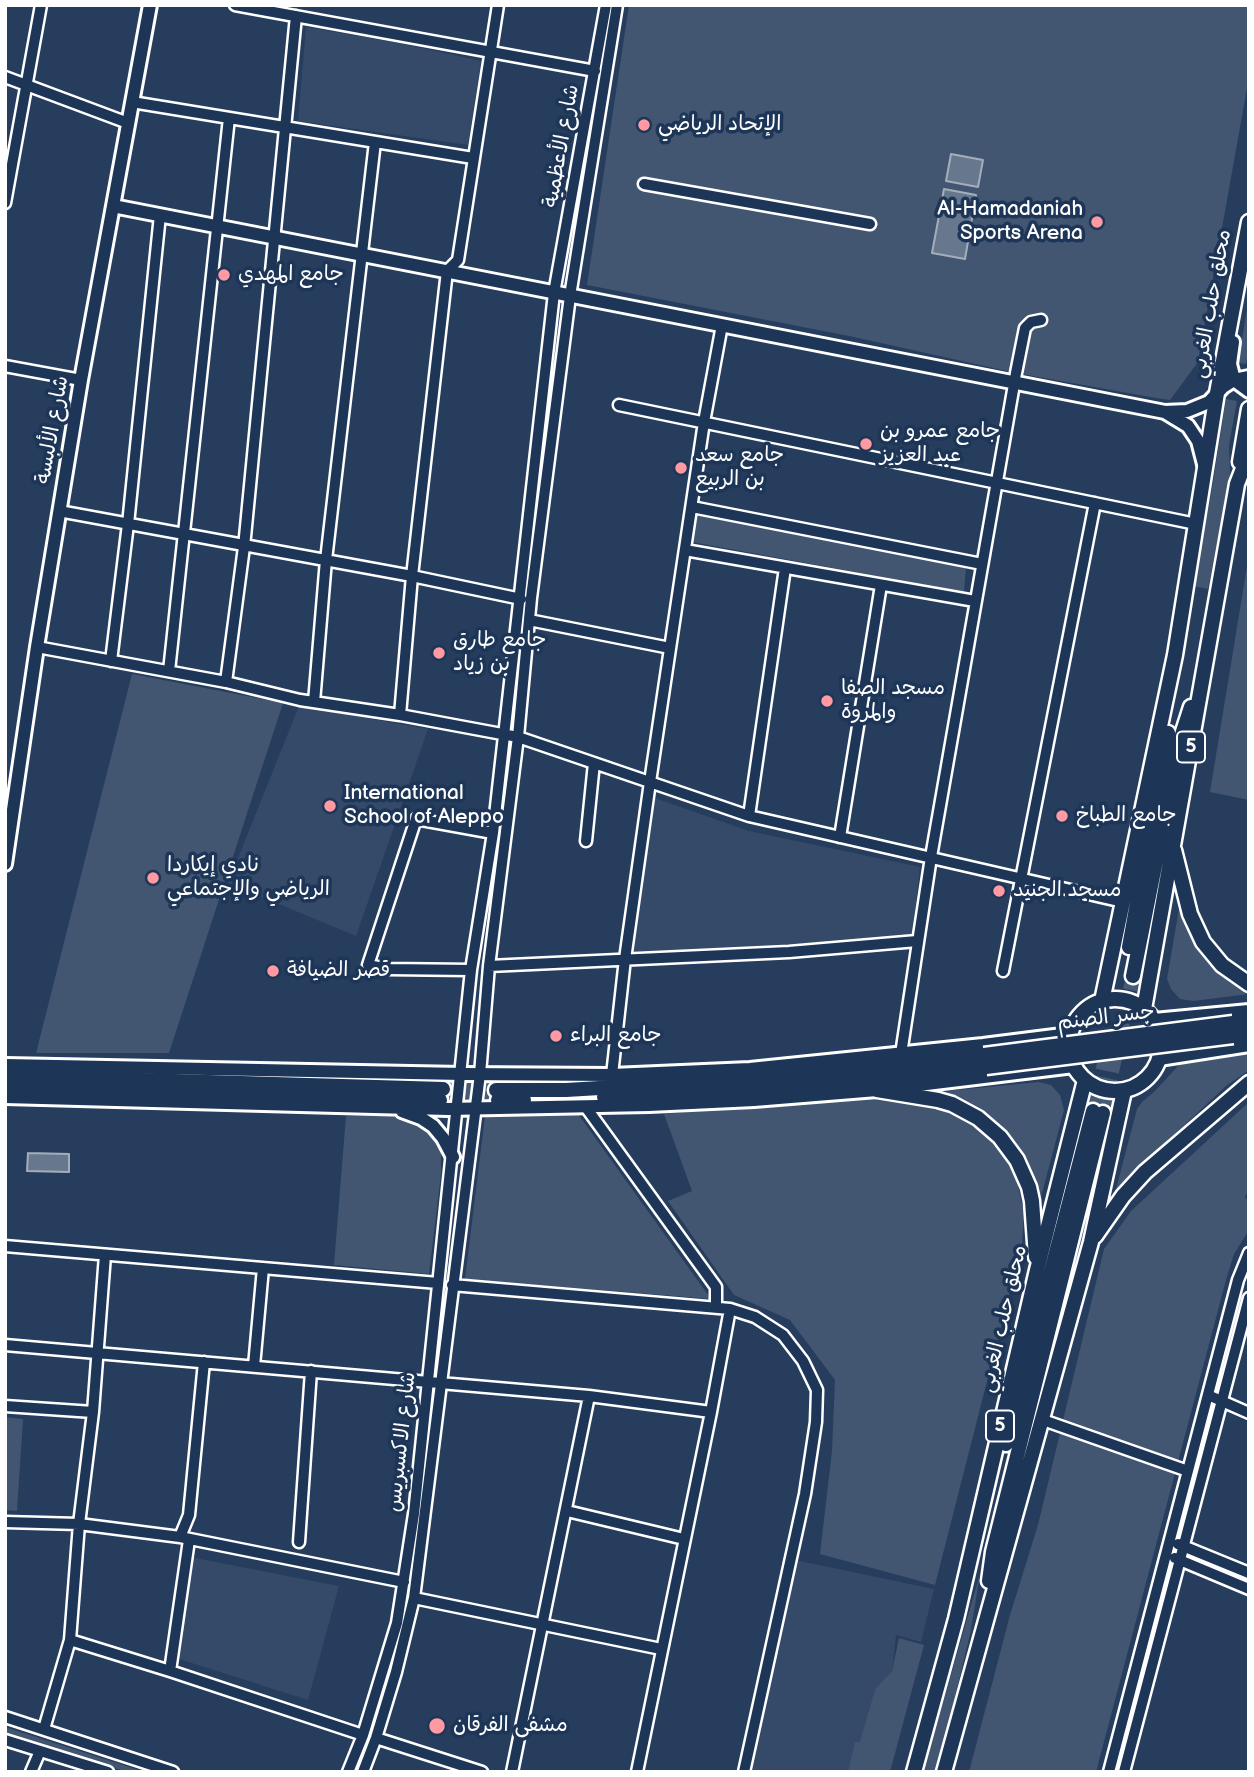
<!DOCTYPE html>
<meta charset="utf-8">
<style>
body{margin:0}
#map{position:relative;width:1254px;height:1777px;overflow:hidden;background:#263d5e;font-family:"Balsamiq Sans",sans-serif}
canvas{display:block}
.frame{position:absolute;inset:0;border:7px solid #fff;pointer-events:none}
</style>
<div id="map">
<canvas width="1254" height="1777"></canvas>
<div class="frame"></div>
</div>
<script>
const g = document.querySelector('canvas').getContext('2d');
g.lineJoin = 'round';
function fill(path, color) { g.fillStyle = color; g.fill(path, 'evenodd'); }
const poly = rows => new Path2D(rows.map(r => 'M' + r).join(''));
function trace(path, color, width, dash) { g.strokeStyle = color; g.lineWidth = width; g.lineCap = dash ? 'butt' : 'round'; g.setLineDash(dash || []); g.stroke(path); }
function write(font, color, halo, rows, align = 'center') {
  g.font = font + ' "Balsamiq Sans","Playpen Sans Arabic",sans-serif'; g.lineWidth = 7; g.setLineDash([]); g.textBaseline = 'middle'; g.strokeStyle = halo; g.fillStyle = color; for (const [text, x, y, turn = 0] of rows) {
    g.save(); g.translate(x, y); g.rotate((+turn || 0) * Math.PI / 180); g.textAlign = isNaN(turn) ? turn : align; if (halo) g.strokeText(text, 0, 0); g.fillText(text, 0, 0); g.restore();
  }
}
fill(poly([
 [306,27,394,42,481,61,468,145,298,121],
 [299,706,428,729,356,936,228,883],
 [652,797,749,831,920,867,912,937,789,949,631,952],
 [190,1557,339,1586,308,1700,176,1658],
 [795,1560,934,1589,921,1642,896,1635,892,1671,875,1689,854,1772,750,1772]
]), '#344a68');
fill(poly([
 [629,5,1249,5,1249,77,1198,362,1170,400,1156,398,1016,373,849,336,587,285],
 [1249,297,1249,351,1246,364,1238,363],
 [1226,399,1237,401,1229,445,1230,475,1208,589,1193,586,1211,495],
 [696,515,966,567,964,592,692,542],
 [1249,554,1249,800,1210,792],
 [132,674,283,703,169,1053,36,1053],
 [1180,903,1189,926,1249,985,1249,994,1193,1001,1180,999,1171,989,1167,979],
 [1249,1054,1249,1070,1226,1086,1128,1178,1115,1193,1137,1109,1142,1102,1155,1091,1179,1065],
 [1039,1082,1051,1085,1060,1095,1064,1110,1040,1201,1028,1167,1010,1135,975,1106,946,1091],
 [865,1096,915,1099,951,1109,981,1128,1002,1152,1017,1181,1024,1213,1022,1244,935,1585,820,1554,832,1451,835,1380,790,1320,734,1295,668,1201,692,1191,664,1114],
 [1249,1102,1249,1188,1245,1198,1249,1200,1249,1230,1234,1254,1226,1280,1096,1772,969,1772,1010,1615,1038,1525,1104,1249,1131,1211],
 [578,1114,711,1299,465,1279,485,1116],
 [395,1115,415,1119,429,1132,441,1149,441,1174,429,1274,334,1265,346,1116],
 [5,1417,23,1419,17,1511,5,1510],
 [980,1574,971,1630,937,1772,923,1772],
 [899,1638,924,1645,890,1772,848,1772,855,1742,860,1742,875,1689,892,1671],
 [5,1727,145,1772,127,1772,5,1733]
]), '#425672');
const water = poly([
 [951,154,983,160,978,187,946,181,951,154],
 [944,189,976,195,965,259,932,253,944,189],
 [28,1153,69,1154,69,1172,27,1171,28,1153]
]);
fill(water, '#67788e');
trace(water, '#a4aebb', 2);
trace(poly([
 [443,1089,496,1090],
 [440,1100,498,1100],
 [1093,1111,1107,1051],
 [1103,1113,1133,976]
]), '#475a76', 14, [14, 7]);
const minor = poly([
 [235,5,595,71],
 [5,77,128,123],
 [132,102,473,158],
 [644,184,870,224],
 [5,203,41,5],
 [5,366,81,380],
 [619,405,1196,524],
 [692,507,982,564],
 [59,511,412,576,521,599],
 [685,550,975,601],
 [529,620,670,648],
 [37,647,226,682,300,700,400,715,518,737,749,816,1123,902],
 [111,661,128,524,160,215],
 [169,671,229,118],
 [226,682,244,547,296,16],
 [314,702,326,560,375,142],
 [400,715,412,576,447,271,458,260,498,5],
 [749,816,785,568],
 [840,837,881,585],
 [586,841,594,763],
 [489,966,789,952,917,941],
 [471,970,388,969,368,965,416,819,493,833],
 [1003,971,1095,503],
 [901,1054,931,857,1016,373,1025,328,1031,322,1041,320],
 [612,1075,625,959,650,782,704,422,722,325],
 [585,1106,716,1287,716,1307],
 [5,1246,438,1283],
 [452,1285,730,1309,755,1317,783,1335,803,1361,817,1390,816,1422,805,1494,744,1772],
 [5,1345,589,1396,711,1412],
 [254,1366,263,1268],
 [1208,1395,1249,1413],
 [5,1406,93,1412],
 [1043,1420,1188,1471],
 [567,1511,684,1539],
 [5,1522,79,1524,180,1537,404,1582],
 [180,1537,189,1515,204,1362],
 [299,1542,311,1371],
 [1178,1544,1249,1573],
 [1175,1558,1249,1589],
 [414,1598,661,1649],
 [70,1640,170,1671,363,1735],
 [170,1671,189,1540],
 [5,1717,173,1772],
 [44,1729,70,1640,79,1524,93,1412,105,1255],
 [376,1738,482,1772],
 [5,1740,108,1772],
 [31,1772,40,1751],
 [348,1772,363,1735,397,1623,414,1514,471,970,493,833,554,293,606,5],
 [363,1772,376,1738,396,1672,414,1598,480,1074,489,966,518,737,531,598,570,296,617,5],
 [512,1772,589,1396],
 [637,1772,711,1412,730,1309],
 [1109,1772,1238,1280,1249,1253],
 [1124,1772,1249,1298]
]);
const major = poly([
 [113,206,1165,412,1187,411,1209,402,1223,387,1234,380,1249,377],
 [1233,342,1230,364,1234,380,1249,391],
 [1165,412,1188,426,1198,441,1205,468],
 [5,864,37,647,81,380,150,5],
 [1154,1020,1249,1011],
 [1159,1059,1249,1045],
 [5,1065,462,1074,612,1075,750,1069,983,1045,1070,1034],
 [5,1097,448,1109,649,1105,754,1100,877,1090,1074,1066],
 [402,1111,421,1118,433,1126,443,1138,453,1157]
]);
const highway = poly([
 [1240,462,1249,409],
 [1174,850,1190,914,1203,942,1222,965,1249,984],
 [1129,947,1168,733],
 [1133,976,1180,741,1191,707],
 '1069 1045a46 46 0 1 1 92 0a46 46 0 1 1-92 0Z',
 [1102,1001,1175,655,1217,393,1249,222],
 [1144,1009,1237,484,1249,453],
 [1233,1023,1249,1021],
 [1233,1036,1249,1034],
 [5,1076,443,1089],
 [5,1089,440,1100],
 [496,1090,566,1090,751,1079,984,1055],
 [877,1090,938,1100,952,1104,978,1118,1000,1137,1017,1160,1029,1187,1032,1201,1036,1257],
 [604,1097,752,1091,986,1067],
 [498,1100,524,1100],
 [1095,1236,1123,1196,1145,1172,1249,1083],
 [1006,1444,1093,1111],
 [989,1581,993,1552,1103,1113],
 [914,1772,956,1619,1037,1270,1085,1080],
 [944,1772,1091,1242,1124,1091]
]);
trace(minor, '#fff', 15);
trace(major, '#fff', 18);
trace(highway, '#fff', 19);
trace(minor, '#1d3557', 10);
trace(major, '#1d3557', 12);
trace(highway, '#1d3557', 14);
const highwayBridge = poly([
 [984,1055,1233,1023],
 [986,1067,1233,1036]
]);
trace(highwayBridge, '#fff', 19, []);
trace(highwayBridge, '#1d3557', 14);
for (const [x, y, r, color] of [
 [644,125,7,"#ff9aa2"],
 [1097,222,7,"#ff9aa2"],
 [224,275,7,"#ff9aa2"],
 [866,444,7,"#ff9aa2"],
 [681,468,7,"#ff9aa2"],
 [439,653,7,"#ff9aa2"],
 [827,701,7,"#ff9aa2"],
 [330,806,7,"#ff9aa2"],
 [1062,816,7,"#ff9aa2"],
 [153,878,7,"#ff9aa2"],
 [999,891,7,"#ff9aa2"],
 [273,971,7,"#ff9aa2"],
 [556,1036,7,"#ff9aa2"],
 [437,1726,9,"#ff9aa2"]
]) { const dot = new Path2D(); dot.arc(x, y, r, 0, 2 * Math.PI); g.fillStyle = color; g.fill(dot); trace(dot, '#1d3557', 2.5); }
for (const [x, y, w] of [
 [1191,747,28],
 [1000,1426,28]
]) { const box = new Path2D(); box.roundRect(x - w / 2, y - 15.5, w, 31, 5); g.fillStyle = '#1d3557'; g.fill(box); trace(box, '#fff', 2); }
write('bold 19px', '#fff', null, [
 ["5",1191,747],
 ["5",1000,1426]
]);
write('21px', '#fff', '#1d3557', [
 ["الإتحاد الرياضي",658,125],
 ["Al-Hamadaniah",1083,210,"right"],
 ["Sports Arena",1083,234,"right"],
 ["جامع المهدي",238,275],
 ["جامع عمرو بن",880,432],
 ["عبد العزيز",880,456],
 ["جامع سعد",695,456],
 ["بن الربيع",695,480],
 ["جامع طارق",453,641],
 ["بن زياد",453,665],
 ["مسجد الصفا",841,689],
 ["والمروة",841,713],
 ["International",344,794],
 ["School of Aleppo",344,818],
 ["جامع الطباخ",1076,816],
 ["نادي إيكاردا",167,866],
 ["الرياضي والإجتماعي",167,890],
 ["مسجد الجنيد",1013,891],
 ["قصر الضيافة",287,971],
 ["جامع البراء",570,1036],
 ["مشفى الفرقان",453,1726]
], 'left');
write('21px', '#fff', '#1d3557', [
 ["شارع الأعظمية",562,146,-80],
 ["محلق حلب الغربي",1212,304,-80],
 ["شارع الألبسة",53,430,-80],
 ["جسر الصنم",1106,1018,-7],
 ["محلق حلب الغربي",1004,1319,-77],
 ["شارع الاكسبريس",402,1442,-84]
]);
</script>
